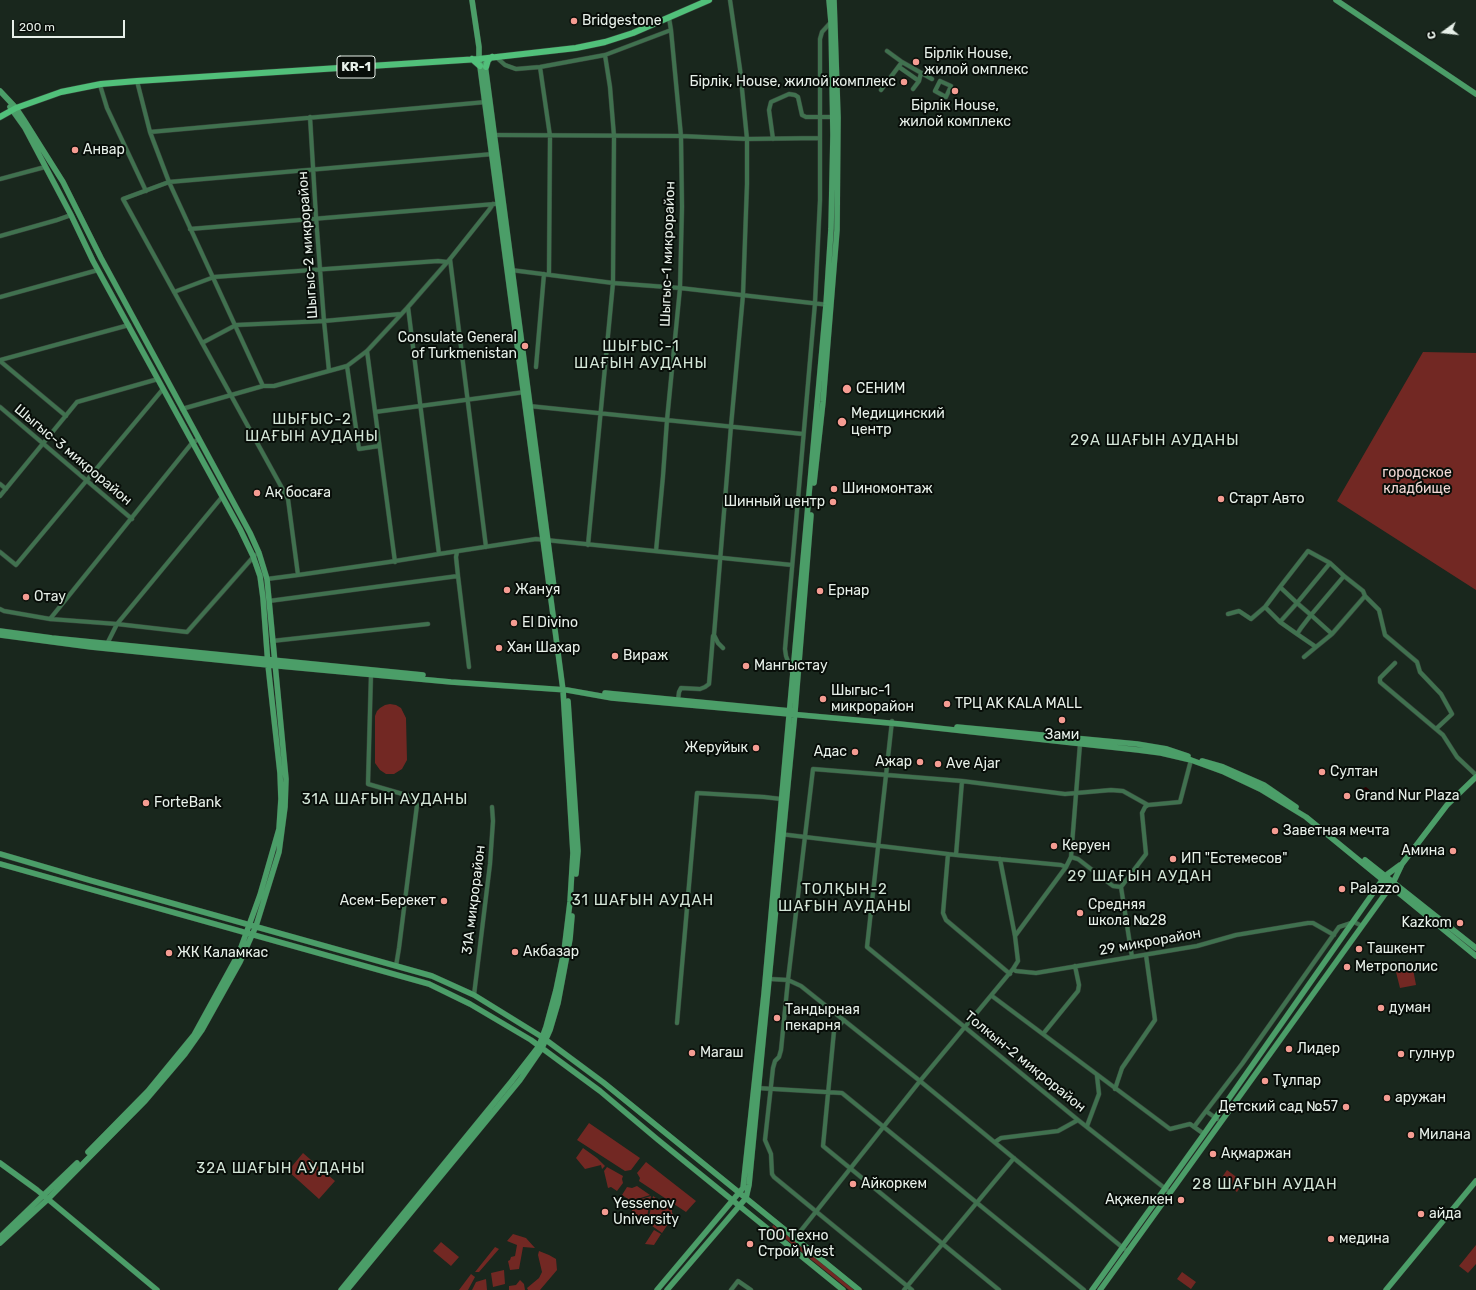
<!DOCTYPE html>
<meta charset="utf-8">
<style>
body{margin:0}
#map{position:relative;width:1476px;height:1290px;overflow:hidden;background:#19271d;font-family:Rubik,sans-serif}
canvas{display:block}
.north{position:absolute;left:1424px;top:12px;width:40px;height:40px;-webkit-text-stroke:3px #080e09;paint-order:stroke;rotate:255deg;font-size:11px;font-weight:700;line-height:16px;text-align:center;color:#e7f0e9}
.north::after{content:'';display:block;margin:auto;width:14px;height:18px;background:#e7f0e9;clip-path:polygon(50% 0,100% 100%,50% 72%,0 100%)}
.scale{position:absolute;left:12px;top:20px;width:113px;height:18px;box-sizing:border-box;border:2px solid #e7f0e9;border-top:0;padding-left:5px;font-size:12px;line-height:14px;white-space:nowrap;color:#e7f0e9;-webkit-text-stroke:3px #080e09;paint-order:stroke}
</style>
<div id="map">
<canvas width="1476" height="1290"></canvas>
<div class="north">С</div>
<div class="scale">200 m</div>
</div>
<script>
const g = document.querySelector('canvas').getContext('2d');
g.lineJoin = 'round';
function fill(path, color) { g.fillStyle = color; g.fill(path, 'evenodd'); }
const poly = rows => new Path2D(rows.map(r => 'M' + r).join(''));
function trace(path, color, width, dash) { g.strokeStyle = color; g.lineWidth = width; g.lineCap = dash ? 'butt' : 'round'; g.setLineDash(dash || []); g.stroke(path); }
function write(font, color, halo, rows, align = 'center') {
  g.font = font + ' Rubik,sans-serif'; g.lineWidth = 4; g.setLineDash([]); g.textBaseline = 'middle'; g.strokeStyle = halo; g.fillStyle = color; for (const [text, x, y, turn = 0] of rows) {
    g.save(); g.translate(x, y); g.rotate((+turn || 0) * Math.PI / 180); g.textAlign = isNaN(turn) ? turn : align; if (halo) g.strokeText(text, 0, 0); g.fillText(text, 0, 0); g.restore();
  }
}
fill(poly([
 [1423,352,1476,353,1476,590,1337,501],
 [390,704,396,705,401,708,406,718,407,760,402,769,394,774,386,774,380,770,375,763,375,716,377,711,380,708,385,705],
 [1413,969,1416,985,1400,988,1396,972],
 [589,1123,640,1158,631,1170,625,1171,577,1140],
 [583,1148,597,1158,605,1166,602,1169,601,1165,585,1169,576,1158],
 [303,1153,335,1181,319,1199,288,1171],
 [646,1162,696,1201,686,1212,639,1181,640,1178,637,1173],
 [607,1167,623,1176,622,1179,623,1183,617,1191,611,1187,608,1188,604,1171],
 [1227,1170,1243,1182,1237,1192,1220,1180],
 [637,1186,650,1195,631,1201,622,1195,627,1187,632,1188],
 [651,1196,646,1222,631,1213,633,1208,632,1202],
 [653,1196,672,1209,672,1213,674,1215,662,1233,648,1223],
 [773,1225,799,1244,854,1290,849,1290,772,1228],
 [654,1230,661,1234,654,1245,645,1244],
 [513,1234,526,1238,535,1248,523,1247,519,1269,510,1270,508,1261,510,1260,511,1257,515,1256,517,1245,507,1241],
 [441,1242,459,1257,451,1266,433,1251],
 [1476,1245,1476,1264,1468,1273,1459,1266],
 [495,1247,499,1249,479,1272,475,1272],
 [539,1251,549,1255,556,1259,557,1270,540,1290,528,1290,527,1288,539,1278,542,1272,538,1255],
 [504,1270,505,1284,493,1287,491,1273],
 [1182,1272,1196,1282,1191,1289,1177,1279],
 [471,1274,475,1277,468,1290,459,1290],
 [486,1279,487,1290,472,1290,476,1282],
 [520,1280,524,1284,525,1290,509,1290,509,1286,516,1285]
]), '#722823');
fill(poly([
 [1366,787,1372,792,1373,794,1369,798,1361,793,1363,788]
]), '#240001');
const street = poly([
 [496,57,505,65,516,69,540,67,605,55,671,30,669,18],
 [902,62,932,79],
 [540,67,550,136,549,275],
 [899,67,919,81],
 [137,81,150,132,169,182,263,386],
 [940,81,951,86,946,97,935,91,940,81],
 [100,85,107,108,146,191],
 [913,89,919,81,921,73],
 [881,90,902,62,887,51],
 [310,117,316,217,324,321,329,371],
 [150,132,486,102],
 [493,135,681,136,747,139,820,138],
 [773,139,769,110,771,102,789,94,795,95,798,97,802,115,806,117,834,117],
 [0,179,45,167],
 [190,229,495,204],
 [0,236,57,220,71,215],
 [450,259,486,547],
 [511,270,613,283,680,288,829,305],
 [174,292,214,277,438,261,447,262],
 [0,297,98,270],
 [408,307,439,554,536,539,792,565],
 [202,343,236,325,324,321,401,314],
 [367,351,395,562],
 [0,360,129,325],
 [0,361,66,416],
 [347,366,359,449,379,446],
 [536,367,544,274],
 [529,406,803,434],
 [0,407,132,519],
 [182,409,263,386,274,386,347,366,367,351,408,307,450,259,489,210,493,204],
 [375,412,525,392],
 [0,484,6,489],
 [0,496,77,402,158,379],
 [588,545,613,283,614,136,610,87,605,55],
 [656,551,663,476,667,420,680,288,682,207,681,136,671,30],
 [0,552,16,565,163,389],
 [457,552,456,557,458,576,469,667],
 [439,554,389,562,298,575,288,499,123,199,169,182,493,154],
 [1344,576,1363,591,1365,596,1379,610,1385,635,1417,662,1420,672,1441,694,1452,714,1436,729],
 [267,579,298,575],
 [269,601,458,576],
 [1265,607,1280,587],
 [0,609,4,611,50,619,117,624,187,632,255,555],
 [1228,614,1239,611,1251,619,1265,607,1280,622,1297,603,1330,563,1308,551,1280,587,1297,603,1311,615,1332,634,1365,596],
 [50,619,192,443,199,439],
 [1280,622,1297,634,1301,628,1311,615,1344,576,1330,563],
 [1297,634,1316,647,1304,657],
 [272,641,428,624],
 [107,644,117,624,222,497],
 [1316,647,1332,634],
 [723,648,718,643,714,635,731,426,743,295,747,184,747,139,740,69,730,0],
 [1395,663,1380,678,1380,682,1443,735,1457,757,1476,775],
 [371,674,368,784,413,797,417,805,399,948,396,966],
 [793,675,786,656,785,649,815,303,820,200,820,39,822,32,832,21],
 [678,700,679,692,681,688,700,689,705,687,709,684,713,636],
 [892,721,867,947,1078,1120,1167,1190],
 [780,834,956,855,1061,865,1066,867],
 [948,854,943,913,946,920,1010,974],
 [956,855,962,781],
 [1071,857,1078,859,1113,886,1121,887],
 [1000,859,1015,936],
 [1132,957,1121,887,1146,854,1142,813,1145,807,1148,805,1180,802,1191,760],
 [1013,969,1016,971,1036,973,1197,946,1236,935,1308,923,1313,923,1334,935],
 [770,979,788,980,801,986,920,1081,1128,1252],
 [474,995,490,864,493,821,492,807],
 [992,996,1170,1129,1190,1124,1204,1134],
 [844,1020,834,1031,823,1146,999,1290],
 [677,1023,697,793,764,797,781,799],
 [1043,1034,1078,991,1079,985,1075,966],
 [757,1088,842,1093,1084,1290],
 [1115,1089,1122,1068,1155,1020,1146,955],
 [1217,1119,1206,1111,1242,1064,1339,927,1354,922,1362,926],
 [1087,1126,1099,1094,1097,1076],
 [1194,1127,1206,1111],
 [995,1142,1001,1138,1058,1131,1078,1120],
 [795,1238,920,1081,1013,969,1018,961,1015,936,1066,867,1071,857,1080,744],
 [731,1290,738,1281,751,1290],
 [904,1290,1014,1158],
 [912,1290,774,1177,772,1174,771,1154,765,1140,773,1068,775,1061,779,1057,781,1050,788,980,813,769,962,781,1065,794,1111,790,1123,791,1148,805]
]);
const secondary = poly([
 [1336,0,1476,94],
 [485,64,554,587],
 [0,91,16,108,24,120,63,182,101,258,250,533,259,553,267,579,286,779,285,807,279,852,256,926,240,962,202,1030,185,1054,145,1101,47,1200,0,1243],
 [10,107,25,128,71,215,93,261,240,529,253,556,260,576,263,598,268,665,280,773,281,799,279,829,260,895,239,953,194,1035,148,1091,88,1152],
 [814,483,823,402,837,230,838,117,834,0],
 [0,631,52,638,423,675],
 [0,635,91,647,268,665,451,682,567,690,612,698,900,724,1138,750,1161,753,1191,760,1224,772,1260,789,1306,817,1476,956],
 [605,693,791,711],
 [568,701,578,851,576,874],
 [957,727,1137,744,1167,749,1188,756],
 [1202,761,1223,767,1264,785,1296,807],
 [0,854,89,880,432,976,474,995,542,1037,604,1083,859,1290],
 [1365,860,1476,948],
 [0,864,429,984,470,1004,531,1040,600,1091,657,1139,843,1290],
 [0,1163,37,1190,157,1290],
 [0,1237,77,1163],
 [341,1290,511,1082,539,1046,546,1027,556,990,564,951,570,902,573,853,563,690,479,59,479,47,472,0],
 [347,1290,520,1080,542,1048,550,1030,558,1003,570,939,572,916],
 [657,1290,743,1188,764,994,826,305,831,229,833,135,831,22,829,0],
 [667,1290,746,1198,749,1185,795,712,811,515],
 [1092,1290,1204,1134,1385,876,1400,865],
 [1100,1290,1393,883,1402,864,1447,805,1476,777],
 [1386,1290,1476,1181]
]);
const primary = poly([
 [472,59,480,66],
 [486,67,488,60,492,57],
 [0,117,16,108,61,92,101,84,137,81,479,59,576,48,605,42,633,33,709,0]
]);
trace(street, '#36433a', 5);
trace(secondary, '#36433a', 6);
trace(primary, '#36433a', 7);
trace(street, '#40714f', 4);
trace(secondary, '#4b9e68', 5.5);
trace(primary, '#51c07a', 6);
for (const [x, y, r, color] of [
 [574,21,4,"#f59c92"],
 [916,62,4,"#f59c92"],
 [904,82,4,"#f59c92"],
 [955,91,4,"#f59c92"],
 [75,150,4,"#f59c92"],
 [525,346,4,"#f59c92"],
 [847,389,5,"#f59c92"],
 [842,422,5,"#f59c92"],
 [834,489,4,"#f59c92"],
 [257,493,4,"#f59c92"],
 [1221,499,4,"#f59c92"],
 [833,502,4,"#f59c92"],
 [507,590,4,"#f59c92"],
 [820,591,4,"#f59c92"],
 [26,597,4,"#f59c92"],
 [514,623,4,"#f59c92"],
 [499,648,4,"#f59c92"],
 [615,656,4,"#f59c92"],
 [746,666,4,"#f59c92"],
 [823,699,4,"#f59c92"],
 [947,704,4,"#f59c92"],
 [1062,720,4,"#f59c92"],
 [756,748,4,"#f59c92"],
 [855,752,4,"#f59c92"],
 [920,762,4,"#f59c92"],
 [938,764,4,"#f59c92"],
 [1322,772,4,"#f59c92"],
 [1347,796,4,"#f59c92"],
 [146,803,4,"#f59c92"],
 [1275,831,4,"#f59c92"],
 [1054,846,4,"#f59c92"],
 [1453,851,4,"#f59c92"],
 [1173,859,4,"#f59c92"],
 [1342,889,4,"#f59c92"],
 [444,901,4,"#f59c92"],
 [1080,913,4,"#f59c92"],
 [1460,923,4,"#f59c92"],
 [1359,949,4,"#f59c92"],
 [515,952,4,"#f59c92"],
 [169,953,4,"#f59c92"],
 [1347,967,4,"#f59c92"],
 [1381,1008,4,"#f59c92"],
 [777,1018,4,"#f59c92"],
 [1289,1049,4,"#f59c92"],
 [692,1053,4,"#f59c92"],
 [1401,1054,4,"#f59c92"],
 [1265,1081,4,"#f59c92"],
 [1387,1098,4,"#f59c92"],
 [1346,1107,4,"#f59c92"],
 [1411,1135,4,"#f59c92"],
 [1213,1154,4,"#f59c92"],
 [853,1184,4,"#f59c92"],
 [1181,1200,4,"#f59c92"],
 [605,1212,4,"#f59c92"],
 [1421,1214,4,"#f59c92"],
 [1331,1239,4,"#f59c92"],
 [750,1244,4,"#f59c92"]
]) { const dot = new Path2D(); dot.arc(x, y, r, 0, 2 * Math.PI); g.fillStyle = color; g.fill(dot); trace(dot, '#080e09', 1.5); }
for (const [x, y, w] of [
 [356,67,38]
]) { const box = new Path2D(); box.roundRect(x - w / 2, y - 11, w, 22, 3); g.fillStyle = '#080e09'; g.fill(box); trace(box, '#e7f0e9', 1); }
write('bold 13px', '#e7f0e9', null, [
 ["KR-1",356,67]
]);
write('14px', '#e7f0e9', '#080e09', [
 ["Bridgestone",582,21],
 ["Бірлік House,",924,54],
 ["жилой омплекс",924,70],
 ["Бірлік, House, жилой комплекс",896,82,"right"],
 ["Бірлік House,",955,106,"center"],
 ["жилой комплекс",955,122,"center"],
 ["Анвар",83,150],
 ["Consulate General",517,338,"right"],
 ["of Turkmenistan",517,354,"right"],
 ["СЕНИМ",856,389],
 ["Медицинский",851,414],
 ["центр",851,430],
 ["Шиномонтаж",842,489],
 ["Ақ босаға",265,493],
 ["Старт Авто",1229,499],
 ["Шинный центр",825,502,"right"],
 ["Жануя",515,590],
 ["Ернар",828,591],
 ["Отау",34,597],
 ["El Divino",522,623],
 ["Хан Шахар",507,648],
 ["Вираж",623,656],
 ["Мангыстау",754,666],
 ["Шыгыс-1",831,691],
 ["микрорайон",831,707],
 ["ТРЦ AK KALA MALL",955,704],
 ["Зами",1062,735,"center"],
 ["Жеруйык",748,748,"right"],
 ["Адас",847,752,"right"],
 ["Ажар",912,762,"right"],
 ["Ave Ajar",946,764],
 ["Султан",1330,772],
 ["Grand Nur Plaza",1355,796],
 ["ForteBank",154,803],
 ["Заветная мечта",1283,831],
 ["Керуен",1062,846],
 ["Амина",1445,851,"right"],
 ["ИП \"Естемесов\"",1181,859],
 ["Palazzo",1350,889],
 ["Асем-Берекет",436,901,"right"],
 ["Средняя",1088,905],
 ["школа №28",1088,921],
 ["Kazkom",1452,923,"right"],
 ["Ташкент",1367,949],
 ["Акбазар",523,952],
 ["ЖК Каламкас",177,953],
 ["Метрополис",1355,967],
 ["думан",1389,1008],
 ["Тандырная",785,1010],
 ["пекарня",785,1026],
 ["Лидер",1297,1049],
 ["Магаш",700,1053],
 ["гулнур",1409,1054],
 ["Тұлпар",1273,1081],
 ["аружан",1395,1098],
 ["Детский сад №57",1338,1107,"right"],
 ["Милана",1419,1135],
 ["Ақмаржан",1221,1154],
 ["Айкоркем",861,1184],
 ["Ақжелкен",1173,1200,"right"],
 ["Yessenov",613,1204],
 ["University",613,1220],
 ["айда",1429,1214],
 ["ТОО Техно",758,1236],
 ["Строй West",758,1252],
 ["медина",1339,1239]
], 'left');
write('14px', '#e7f0e9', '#080e09', [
 ["Шыгыс-2 микрорайон",308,245,-94],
 ["Шыгыс-1 микрорайон",668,254,-88],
 ["Шыгыс-3 микрорайон",73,455,40],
 ["31А микрорайон",474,900,-83],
 ["29 микрорайон",1150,942,-10],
 ["Толкын-2 микрорайон",1025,1062,39]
]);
write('14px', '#f1d8d5', '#080e09', [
 ["городское",1417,473],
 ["кладбище",1417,489]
]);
g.letterSpacing = '1px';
write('15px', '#d3e5d7', '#080e09', [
 ["ШЫҒЫС-1",641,347],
 ["ШАҒЫН АУДАНЫ",641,364],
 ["ШЫҒЫС-2",312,420],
 ["ШАҒЫН АУДАНЫ",312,437],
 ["29А ШАҒЫН АУДАНЫ",1155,441],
 ["31А ШАҒЫН АУДАНЫ",385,800],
 ["29 ШАҒЫН АУДАН",1140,877],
 ["ТОЛҚЫН-2",845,890],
 ["ШАҒЫН АУДАНЫ",845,907],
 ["31 ШАҒЫН АУДАН",643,901],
 ["32А ШАҒЫН АУДАНЫ",281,1169],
 ["28 ШАҒЫН АУДАН",1265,1185]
]);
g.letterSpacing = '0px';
</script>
